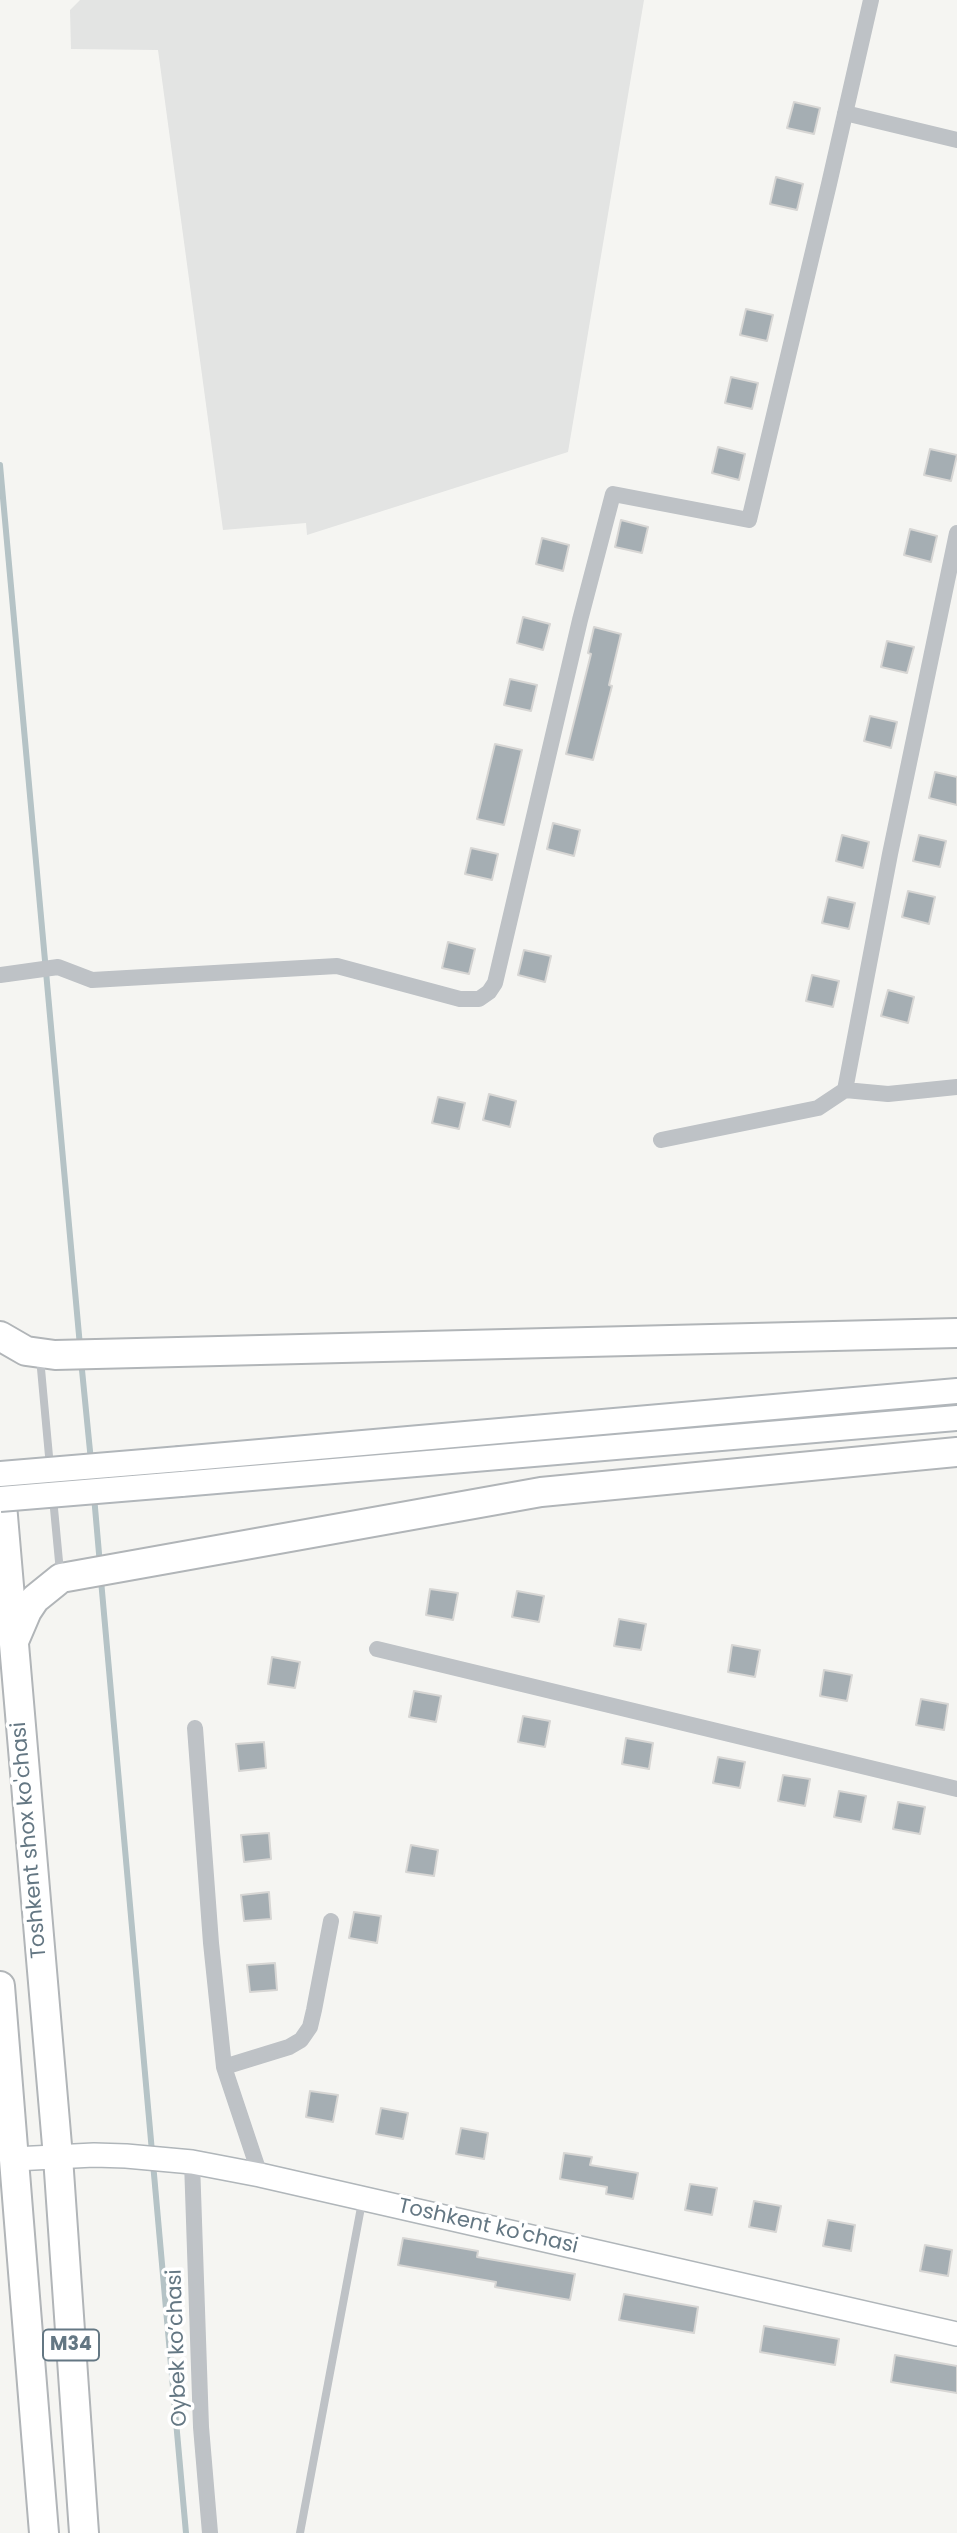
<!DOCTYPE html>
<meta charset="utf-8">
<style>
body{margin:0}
canvas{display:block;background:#f5f5f2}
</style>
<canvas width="957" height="2533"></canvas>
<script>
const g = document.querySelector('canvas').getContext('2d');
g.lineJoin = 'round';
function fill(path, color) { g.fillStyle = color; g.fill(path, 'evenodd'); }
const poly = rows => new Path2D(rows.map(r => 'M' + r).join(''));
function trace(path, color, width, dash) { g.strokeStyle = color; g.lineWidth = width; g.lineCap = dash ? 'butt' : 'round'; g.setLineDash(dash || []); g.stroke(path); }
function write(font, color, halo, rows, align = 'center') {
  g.font = font + ' Poppins,sans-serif'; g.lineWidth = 7; g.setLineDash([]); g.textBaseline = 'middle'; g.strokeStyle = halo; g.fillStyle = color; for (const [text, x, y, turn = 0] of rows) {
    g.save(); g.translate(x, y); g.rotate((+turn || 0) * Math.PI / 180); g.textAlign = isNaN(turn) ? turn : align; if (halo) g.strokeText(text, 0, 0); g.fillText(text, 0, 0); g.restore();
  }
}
fill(poly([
 [80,0,644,0,568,452,307,535,306,523,223,530,158,50,71,49,70,10]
]), '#e3e4e3');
trace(poly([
 [0,465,80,1346],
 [81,1360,91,1461],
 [94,1496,100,1565],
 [101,1580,186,2533]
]), '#b5c3c6', 6);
const building = poly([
 [794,102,820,108,814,134,787,128,794,102],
 [776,177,803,184,797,210,770,204,776,177],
 [746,309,773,315,767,341,740,335,746,309],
 [731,377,758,383,752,409,725,403,731,377],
 [718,447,745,454,739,480,712,473,718,447],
 [930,449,957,455,951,481,924,475,930,449],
 [621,520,648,527,642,553,615,547,621,520],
 [910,529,937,536,931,562,904,555,910,529],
 [542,538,569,545,563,571,536,564,542,538],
 [523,617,550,624,543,650,517,643,523,617],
 [594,627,621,634,609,685,612,686,593,760,566,754,591,654,588,653,594,627],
 [887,641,914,647,907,673,881,667,887,641],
 [510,679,537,685,531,711,504,705,510,679],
 [870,716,897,722,891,748,864,741,870,716],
 [495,744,522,750,504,825,477,819,495,744],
 [935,772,957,777,957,805,929,798,935,772],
 [553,823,580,830,574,856,547,849,553,823],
 [842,835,869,842,863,868,836,861,842,835],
 [919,835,946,841,940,867,913,861,919,835],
 [471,848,498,854,492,880,465,874,471,848],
 [908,891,935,897,929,924,902,917,908,891],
 [828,897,855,903,849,929,822,923,828,897],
 [448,942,475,949,469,974,442,968,448,942],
 [524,950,551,956,545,982,518,975,524,950],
 [812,975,839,981,833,1007,806,1001,812,975],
 [888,990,914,997,908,1023,881,1016,888,990],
 [489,1094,516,1101,510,1127,483,1120,489,1094],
 [438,1097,465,1103,459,1129,432,1123,438,1097],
 [430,1589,458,1593,453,1620,426,1615,430,1589],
 [517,1591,544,1596,539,1622,512,1617,517,1591],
 [619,1619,646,1624,641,1650,614,1646,619,1619],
 [732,1645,760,1650,755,1677,728,1672,732,1645],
 [272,1657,300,1662,295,1688,268,1684,272,1657],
 [824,1670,852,1675,847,1701,820,1696,824,1670],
 [414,1691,441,1696,436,1722,409,1717,414,1691],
 [921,1699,948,1704,944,1730,916,1725,921,1699],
 [523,1716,550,1721,545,1747,518,1742,523,1716],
 [626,1738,653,1743,649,1769,622,1764,626,1738],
 [264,1742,266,1768,239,1771,236,1744,264,1742],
 [718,1757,745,1762,740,1788,713,1783,718,1757],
 [783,1775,810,1779,805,1806,778,1801,783,1775],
 [839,1791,866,1796,861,1822,834,1817,839,1791],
 [898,1802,925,1807,920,1834,893,1829,898,1802],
 [269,1833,271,1859,244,1862,241,1835,269,1833],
 [411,1845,438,1850,434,1876,406,1872,411,1845],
 [269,1892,271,1919,244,1921,241,1895,269,1892],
 [354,1912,381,1916,377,1943,349,1938,354,1912],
 [275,1963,277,1990,250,1992,247,1965,275,1963],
 [310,2091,338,2095,333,2122,306,2117,310,2091],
 [381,2108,408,2113,403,2139,376,2134,381,2108],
 [461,2128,488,2133,484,2159,456,2154,461,2128],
 [564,2153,592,2157,590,2165,638,2173,633,2199,606,2194,607,2187,560,2179,564,2153],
 [690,2184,717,2188,712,2215,685,2210,690,2184],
 [754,2201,781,2206,776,2232,749,2227,754,2201],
 [828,2220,855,2225,851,2251,823,2246,828,2220],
 [403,2238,478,2251,477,2257,575,2274,570,2300,495,2287,496,2282,398,2265,403,2238],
 [925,2245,952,2250,948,2276,920,2271,925,2245],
 [624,2294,698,2307,694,2333,619,2320,624,2294],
 [764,2326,839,2339,835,2365,760,2352,764,2326],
 [895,2355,957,2366,957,2393,891,2382,895,2355]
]);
fill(building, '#a5aeb3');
trace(building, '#d7d6d4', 2);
const secondary = poly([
 [14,2159,94,2155,126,2156,192,2162,260,2175,957,2334]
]);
const primary = poly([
 [180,1459,957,1391],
 [181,1484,957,1418]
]);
const highway = poly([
 [0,1336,26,1351,55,1355,957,1333],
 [0,1481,58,2157,84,2533],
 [15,1639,27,1611,35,1599,61,1578,541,1492,957,1452],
 [0,1986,44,2533]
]);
trace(secondary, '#b0b6ba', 26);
trace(primary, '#b1b6ba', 28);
trace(highway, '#b1b5b8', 32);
trace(poly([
 [40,1358,50,1467],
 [53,1498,60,1572],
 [300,2533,362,2202]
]), '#bec2c6', 8);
trace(poly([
 [845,113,957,140],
 [0,975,58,967,92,980,337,966,460,999,479,999,489,992,495,983,580,620,613,494,749,520,829,184,871,0],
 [845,1090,890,854,957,533],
 [661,1140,818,1108,845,1090,888,1094,957,1087],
 [377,1649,957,1789],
 [195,1728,211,1943,224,2067,260,2175],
 [224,2067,289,2047,301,2040,310,2027,314,2010,331,1921],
 [192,2162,201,2427,210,2533]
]), '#bec2c6', 16);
trace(secondary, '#fff', 23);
trace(primary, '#fff', 24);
trace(highway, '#fff', 28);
const primaryBridge = poly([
 [0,1474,180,1459],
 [0,1499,181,1484]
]);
trace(primaryBridge, '#b1b6ba', 28, []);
trace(primaryBridge, '#fff', 24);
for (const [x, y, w] of [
 [71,2345,56]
]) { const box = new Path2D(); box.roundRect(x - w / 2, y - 15.5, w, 31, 5); g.fillStyle = '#fff'; g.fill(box); trace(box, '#647783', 2); }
write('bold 19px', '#647783', null, [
 ["M34",71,2345]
]);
write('21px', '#647783', '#fff', [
 ["Toshkent shox ko'chasi",30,1840,-95],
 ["Toshkent ko'chasi",488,2227,13],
 ["Oybek ko’chasi",178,2348,-92]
]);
</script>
